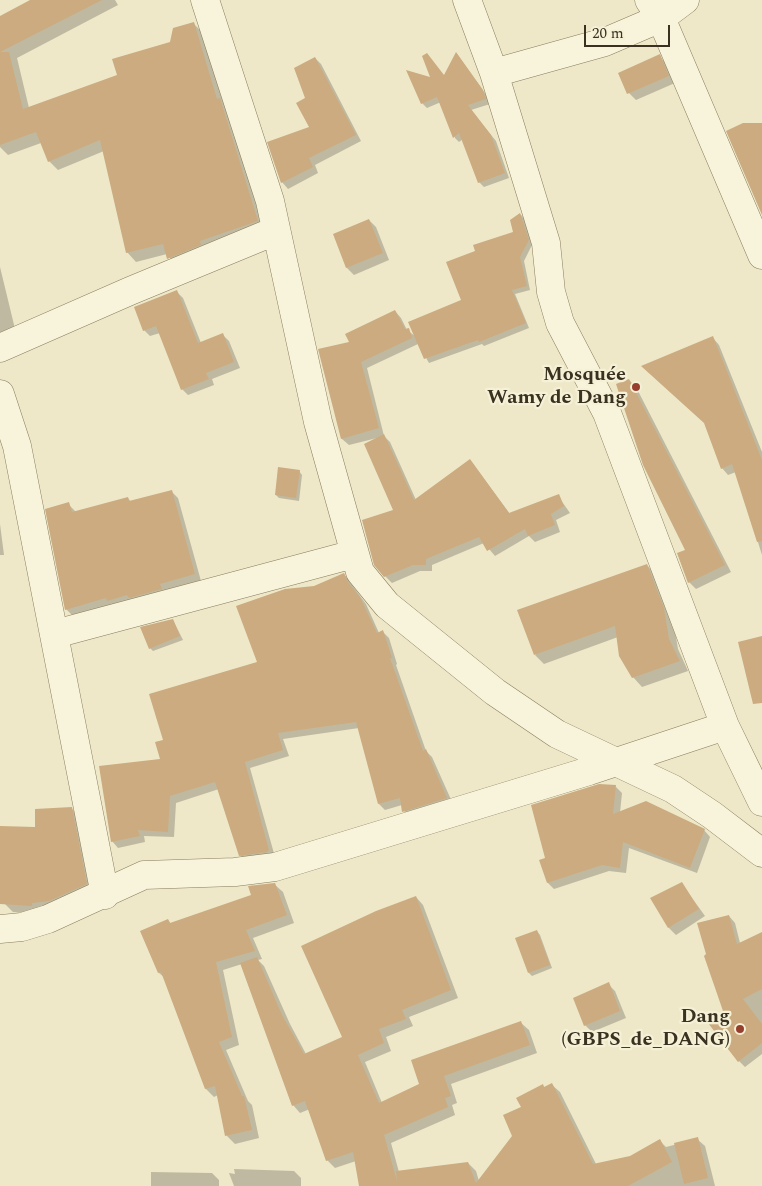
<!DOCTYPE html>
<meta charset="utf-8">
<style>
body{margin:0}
#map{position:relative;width:762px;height:1186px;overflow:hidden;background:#eee8c8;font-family:Spectral,serif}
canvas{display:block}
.scale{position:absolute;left:584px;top:25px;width:86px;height:22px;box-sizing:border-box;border:2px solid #3a3120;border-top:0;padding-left:6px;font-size:15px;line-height:18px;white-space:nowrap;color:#3a3120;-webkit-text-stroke:4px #f5f1d7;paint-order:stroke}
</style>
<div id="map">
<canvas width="762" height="1186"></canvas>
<div class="scale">20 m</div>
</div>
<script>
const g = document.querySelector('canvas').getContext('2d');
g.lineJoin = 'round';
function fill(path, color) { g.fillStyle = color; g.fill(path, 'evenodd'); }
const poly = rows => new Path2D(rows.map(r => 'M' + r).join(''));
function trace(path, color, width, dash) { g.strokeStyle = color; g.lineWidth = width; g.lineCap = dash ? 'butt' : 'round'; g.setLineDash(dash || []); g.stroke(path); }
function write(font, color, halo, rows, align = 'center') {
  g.font = font + ' Spectral,serif'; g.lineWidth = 4.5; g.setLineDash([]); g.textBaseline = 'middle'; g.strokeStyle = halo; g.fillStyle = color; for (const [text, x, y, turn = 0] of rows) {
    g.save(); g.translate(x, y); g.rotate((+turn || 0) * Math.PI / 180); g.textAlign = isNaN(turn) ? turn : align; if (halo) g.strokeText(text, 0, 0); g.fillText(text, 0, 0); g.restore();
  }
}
fill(poly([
 [33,0,115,0,118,5,17,58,29,108,118,76,172,43,194,24,203,33,224,103,229,109,267,230,177,267,167,254,136,262,127,252,104,151,58,170,49,161,41,143,8,155,0,147,0,17],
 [457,54,487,96,490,104,471,110,496,141,509,178,484,187,479,182,463,139,459,142,455,138,441,102,427,108,422,103,432,79,445,76],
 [659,56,666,63,675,83,636,100,629,93,620,73],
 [315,58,321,64,361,141,315,165,318,173,288,189,282,182,311,127,307,99],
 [520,214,524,218,532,245,524,261,530,290,515,294,529,328,484,346,482,344,429,363,418,344,367,368,384,436,390,442,416,500,470,460,510,514,558,496,570,513,556,520,560,532,535,542,529,536,495,556,484,543,432,565,432,571,420,571,392,583,385,576,394,511,381,437,349,445,342,439,320,350,350,343,395,311,401,318,407,330,415,336,462,301,476,252,515,233],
 [369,220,376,227,389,260,354,275,347,268,334,235],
 [0,267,16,333,0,340],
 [177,292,183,298,201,343,223,335,229,341,240,368,212,379,214,385,188,395,182,389,160,333,150,336,144,330],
 [713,338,719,345,762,452,762,555,736,472,728,475,722,468],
 [629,380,636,387,731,572,696,589,689,582,687,551],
 [299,471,302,475,299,501,279,498,276,495],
 [171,491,178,498,201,581,73,616,66,609,68,504,76,512,128,498,131,502],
 [0,524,4,555,0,555],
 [647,565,656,575,673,619,678,649,688,671,642,687,633,677,618,637,544,664,535,655],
 [344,574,366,604,379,633,383,632,389,638,397,664,396,665,426,751,432,757,453,804,410,817,404,811,402,805,385,810,379,804,359,728,283,739,289,756,250,768,275,857,246,862,240,855,219,789,176,803,174,837,144,836,145,842,118,848,112,841,162,760,164,740,259,663,314,588],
 [173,620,183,640,153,651,150,648],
 [616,787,622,793,620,813,704,830,710,837,697,873,629,848,626,873,609,871,554,889,548,883,541,861,547,859],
 [71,808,80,817,95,893,40,914,13,912,4,903,0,881,0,828,37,829],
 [274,884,283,892,294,923,253,938,262,959,258,960,264,966,290,1024,306,1054,344,1038,416,897,423,905,458,998,409,1017,413,1026,386,1037,391,1051,365,1062,382,1103,421,1084,521,1023,529,1030,537,1053,451,1084,457,1103,452,1105,455,1115,391,1143,399,1172,468,1163,476,1171,479,1181,514,1136,522,1107,543,1086,545,1088,552,1085,560,1092,596,1164,630,1157,660,1141,666,1147,697,1139,705,1146,715,1186,361,1186,356,1161,335,1168,327,1160,310,1109,300,1113,293,1105,242,964,223,970,239,1045,226,1050,248,1101,252,1105,259,1138,235,1144,227,1136,218,1095,214,1097,206,1089,165,978,159,973,142,931,168,920,171,924,253,896],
 [682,884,705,916,676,935,669,928,652,898],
 [729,916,735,923,740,943,762,933,762,1054,745,1067,739,1061,725,1012],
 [537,931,540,935,552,968,532,976,529,973],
 [608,984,615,991,626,1018,592,1032,585,1025],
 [234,1169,294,1171,301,1178,301,1186,234,1186,229,1173,235,1174],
 [151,1172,212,1173,219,1180,219,1186,151,1186]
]), '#0003');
fill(poly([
 [30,0,102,0,0,52,9,52,23,109,117,75,112,59,170,42,173,28,194,22,217,99,220,98,258,221,200,241,201,245,167,259,163,244,126,253,100,140,48,162,36,132,0,145,0,16],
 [456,52,483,90,486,99,468,105,491,135,505,173,478,183,459,133,453,138,437,97,421,104,406,70,430,77,422,56,427,53,444,75],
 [660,54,669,76,627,94,618,73],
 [315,57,356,135,309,158,313,167,281,183,267,142,309,127,296,103,305,98,294,68],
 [743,123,762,123,762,215,726,131],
 [520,213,529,240,520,257,527,286,512,290,526,323,479,342,478,340,424,359,408,322,461,300,446,262,475,251,473,245,513,232,510,220],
 [369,219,383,253,346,268,333,234],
 [177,290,198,343,223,333,234,362,206,373,209,379,181,390,156,326,143,331,134,307],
 [395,310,405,329,409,328,412,338,361,362,379,428,341,439,318,349,349,342,345,334],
 [713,336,762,460,762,541,757,542,732,464,721,469,704,423,641,366],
 [629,379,725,565,688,583,677,553,685,550,643,465,616,384],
 [384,434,414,500,470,459,509,513,559,494,564,506,551,514,555,525,528,536,525,529,487,551,479,537,426,559,426,565,413,565,384,577,374,565,362,520,393,510,364,444],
 [278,467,300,470,296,498,275,495],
 [172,490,195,574,160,584,162,589,129,598,127,595,107,601,106,598,65,610,45,509,69,502,72,512,128,497,129,501],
 [647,564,664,608,669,639,680,661,632,678,619,656,615,626,534,655,517,610],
 [344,573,348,582,360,597,377,633,383,630,392,658,390,658,423,751,426,749,447,798,402,812,400,798,378,804,356,722,278,733,283,750,245,762,269,850,267,852,239,856,215,782,170,796,168,832,138,830,140,836,111,842,99,766,160,759,155,742,163,740,149,694,257,662,236,606,285,589,314,586],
 [173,619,180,636,149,649,140,627],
 [762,636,762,703,753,704,738,642],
 [599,784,616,785,613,814,646,801,705,829,690,868,623,842,620,868,602,865,547,883,539,860,545,858,531,805],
 [72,807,87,884,49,901,32,903,32,906,0,904,0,826,35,827,35,809],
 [682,882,699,909,668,928,650,898],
 [275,883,287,915,246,930,255,951,216,962,232,1037,219,1042,242,1096,244,1096,252,1130,225,1136,215,1086,205,1089,161,972,158,973,140,931,168,919,170,923,251,895,248,886],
 [416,896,451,990,402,1010,406,1019,379,1029,384,1043,358,1055,379,1103,419,1084,411,1060,521,1021,530,1045,444,1076,451,1096,445,1098,448,1107,384,1135,397,1181,396,1171,468,1162,476,1183,512,1136,503,1115,521,1107,516,1098,543,1084,544,1087,552,1083,593,1164,630,1156,660,1139,672,1162,628,1186,359,1186,353,1152,326,1161,305,1101,292,1106,240,963,257,957,282,1015,304,1054,342,1037,301,946,376,911],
 [729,915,737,944,762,932,762,989,743,999,762,1024,762,1043,738,1062,708,1023,723,1011,704,956,706,954,697,923],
 [537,930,550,965,528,973,515,938],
 [609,982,620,1011,584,1026,573,998],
 [698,1137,708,1178,684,1184,674,1143]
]), '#cbab7f');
const minor = poly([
 [205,0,270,201,318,422,360,572,387,605,495,692,557,734,673,789,712,815,762,853],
 [467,0,494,73,546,243,551,292,560,323,607,413,725,726,762,802],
 [649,0,661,18,762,255],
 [494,73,605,42,661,18,685,0],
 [0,348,130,291,275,231],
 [0,394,17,446,105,895],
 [55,634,354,554],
 [0,929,22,927,48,919,144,875,235,872,275,867,589,771,725,726]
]);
trace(minor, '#897c5d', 29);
trace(minor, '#f8f4db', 28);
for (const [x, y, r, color] of [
 [636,387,5,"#973f2e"],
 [740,1029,5,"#973f2e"]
]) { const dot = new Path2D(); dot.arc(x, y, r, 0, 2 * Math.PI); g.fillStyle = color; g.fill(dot); trace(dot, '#f5f1d7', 2); }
write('bold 20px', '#3a3120', '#f5f1d7', [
 ["Mosquée",626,376],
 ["Wamy de Dang",626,399],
 ["Dang",730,1018],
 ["(GBPS_de_DANG)",730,1041]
], 'right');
</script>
